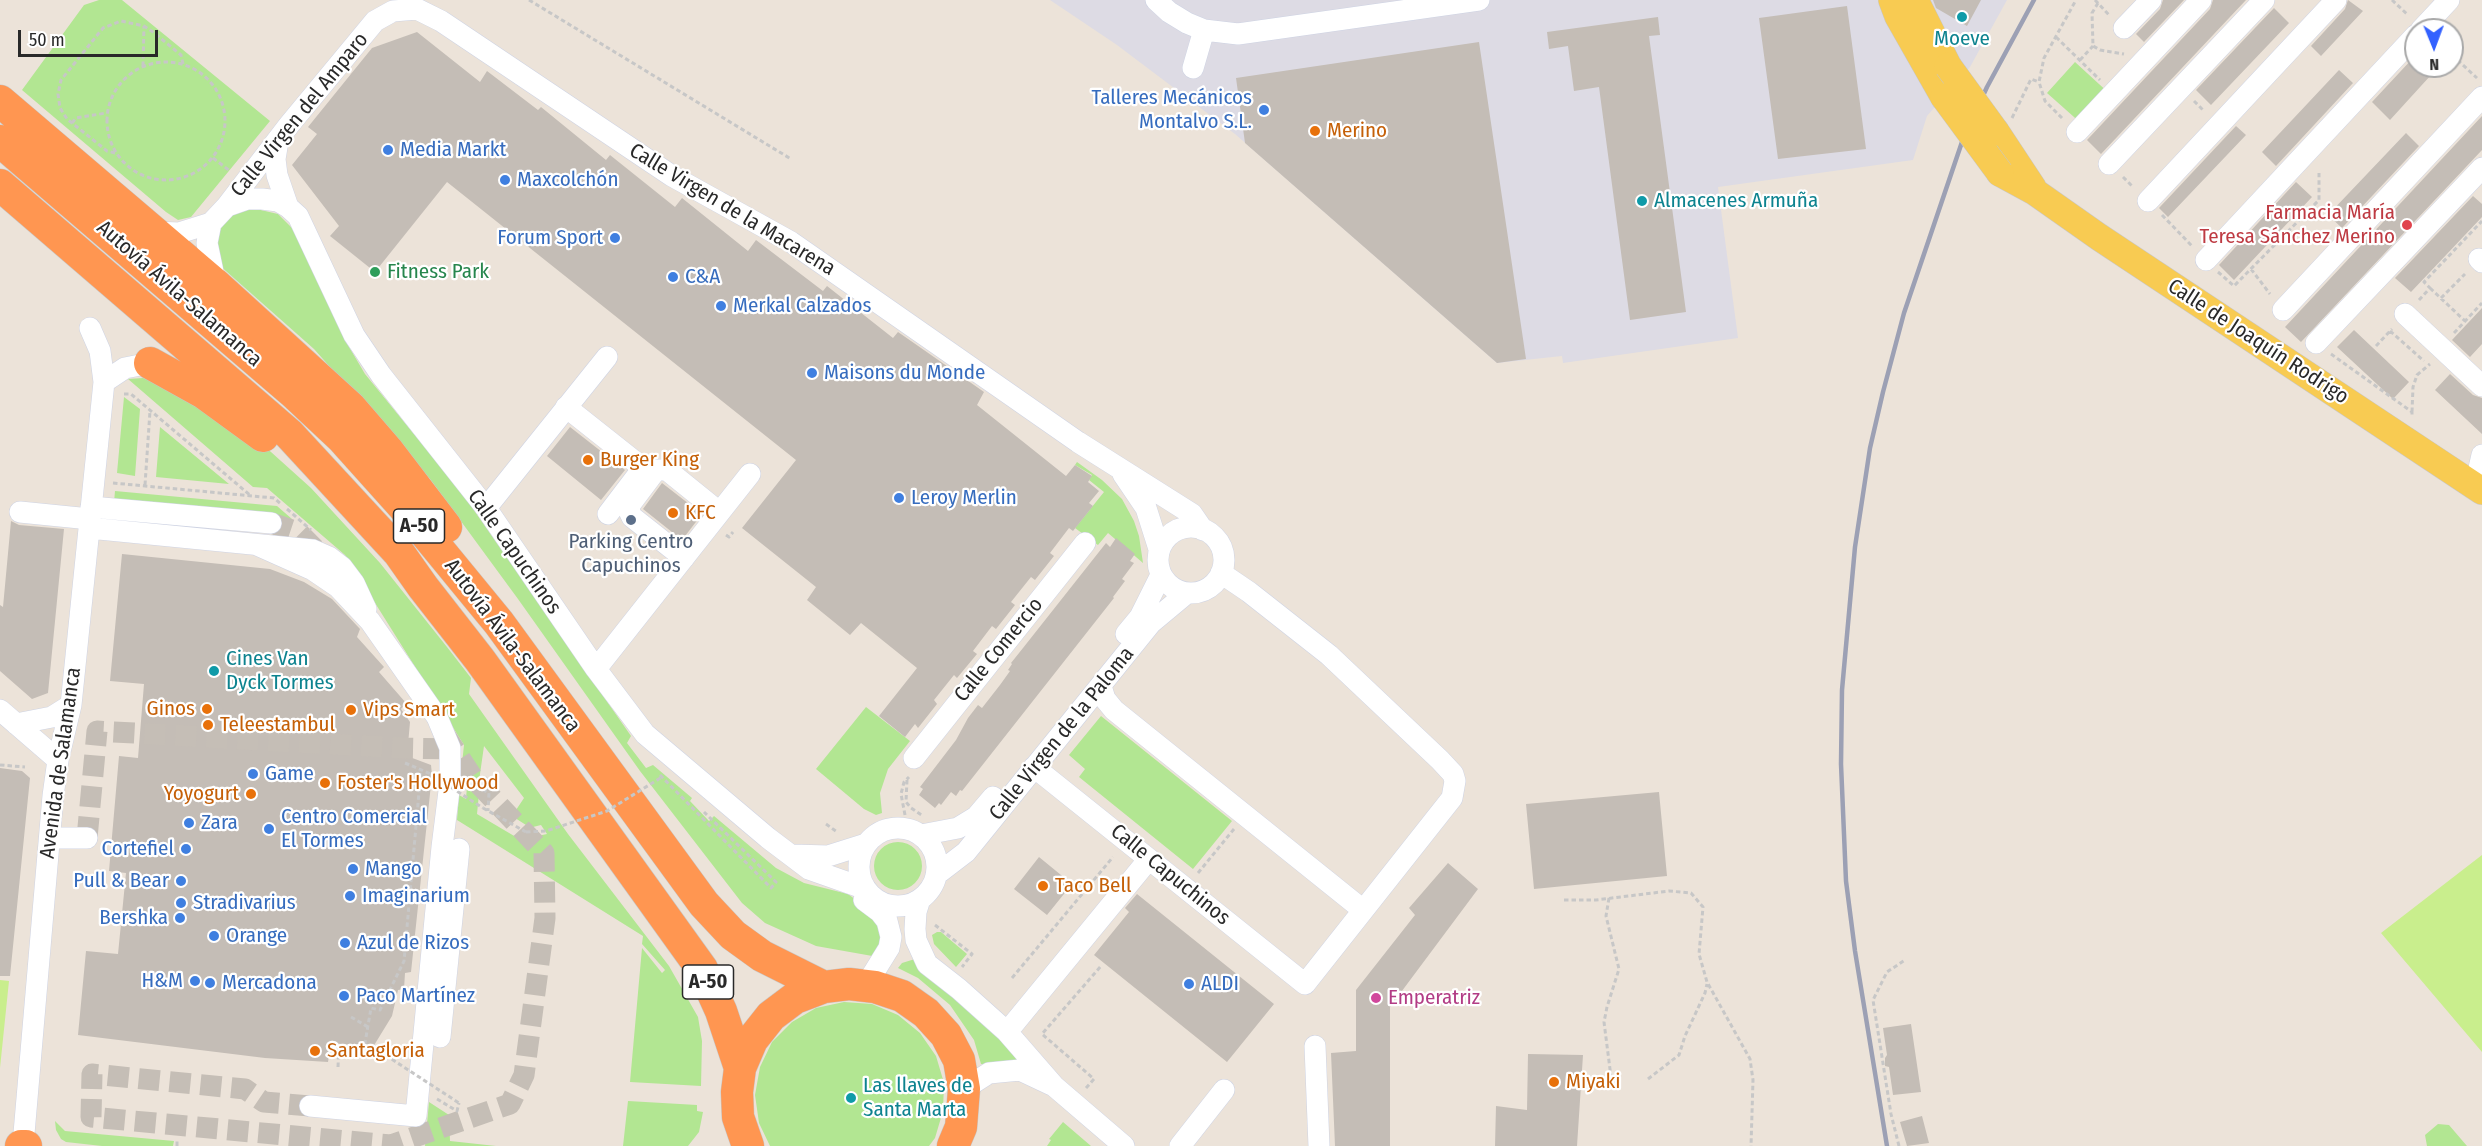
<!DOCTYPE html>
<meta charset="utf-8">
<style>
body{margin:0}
#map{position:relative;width:2482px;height:1146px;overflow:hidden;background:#ece3d9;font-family:"Fira Sans Condensed",sans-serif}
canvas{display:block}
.north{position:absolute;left:2404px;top:18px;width:60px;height:60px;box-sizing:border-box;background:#fff;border:2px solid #a9a9a9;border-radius:50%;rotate:179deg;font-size:16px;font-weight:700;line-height:24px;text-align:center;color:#292929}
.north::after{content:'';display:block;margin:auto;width:21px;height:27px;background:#3361ff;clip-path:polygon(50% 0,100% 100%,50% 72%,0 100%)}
.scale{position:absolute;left:18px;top:30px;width:140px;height:27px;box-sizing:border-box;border:3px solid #292929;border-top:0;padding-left:8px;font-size:18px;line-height:21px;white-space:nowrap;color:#292929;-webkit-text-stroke:4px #fff;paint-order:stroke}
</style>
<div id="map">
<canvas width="2482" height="1146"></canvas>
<div class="north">N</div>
<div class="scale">50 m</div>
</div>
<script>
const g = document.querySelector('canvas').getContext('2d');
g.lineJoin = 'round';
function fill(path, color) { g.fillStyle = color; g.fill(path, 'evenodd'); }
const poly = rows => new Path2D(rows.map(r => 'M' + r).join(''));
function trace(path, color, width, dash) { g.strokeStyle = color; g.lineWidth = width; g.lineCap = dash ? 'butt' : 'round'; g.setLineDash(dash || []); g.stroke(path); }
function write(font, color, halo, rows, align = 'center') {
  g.font = font + ' "Fira Sans Condensed",sans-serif'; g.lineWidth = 4.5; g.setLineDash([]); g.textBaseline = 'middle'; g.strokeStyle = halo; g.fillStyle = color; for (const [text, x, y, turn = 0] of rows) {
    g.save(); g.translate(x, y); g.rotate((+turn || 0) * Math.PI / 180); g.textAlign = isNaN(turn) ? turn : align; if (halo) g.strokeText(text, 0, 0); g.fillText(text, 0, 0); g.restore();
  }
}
fill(poly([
 [1050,0,2007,0,1970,67,1927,116,1913,160,1718,187,1738,338,1563,363,1562,356,1497,363,1235,134,1117,45]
]), '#dddbe4');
fill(poly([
 [99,0,122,0,270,121,191,217,178,220,166,212,22,90,84,5],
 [2075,62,2111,95,2083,125,2047,93],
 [252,208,278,214,294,230,345,340,365,374,462,493,631,736,627,743,646,768,653,765,692,798,690,801,709,821,714,816,776,868,804,883,848,894,856,900,884,927,878,957,816,946,765,923,742,903,640,771,518,599,430,479,314,349,218,264,216,236,223,225,232,215],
 [143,378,165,383,261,443,311,488,380,563,447,647,471,678,469,694,568,834,669,966,698,1017,702,1041,701,1086,630,1082,642,948,662,973,665,970,642,944,643,936,457,820,459,795,466,799,467,786,479,794,477,814,526,843,533,837,547,834,541,825,533,827,526,825,512,816,524,798,484,746,479,781,461,773,464,745,345,555,267,488,253,487,128,379],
 [124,397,140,409,135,476,117,473],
 [160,427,229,484,156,477],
 [1077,462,1102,480,1122,499,1134,521,1139,536,1143,563,1108,533,1098,545,1075,528,1104,492,1089,480,1092,475,1075,465],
 [115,491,277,506,292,519,114,502],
 [866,707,910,741,888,769,880,793,882,813,876,815,864,809,816,769],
 [1101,716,1232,821,1193,869,1079,777,1085,769,1069,755],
 '874 866a24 24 0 1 1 48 0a24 24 0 1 1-48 0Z',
 [937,932,941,932,967,954,956,967,934,944,932,935],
 [915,959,976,1015,1023,1063,981,1064,974,1040,950,1005,918,978,898,968,902,963],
 [844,1002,872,1004,898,1015,920,1033,936,1056,944,1083,943,1111,935,1138,929,1146,770,1146,759,1123,755,1095,760,1067,772,1042,792,1022,816,1008],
 [628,1101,697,1105,697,1111,703,1112,699,1132,688,1146,623,1146],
 [429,1102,449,1115,450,1141,496,1146,425,1146],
 [55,1121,65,1131,174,1141,173,1146,102,1146,66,1142,61,1139,56,1130],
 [1063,1122,1091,1146,1047,1146,1051,1140,1049,1139],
 [2438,1124,2449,1125,2467,1146,2427,1146,2425,1135]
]), '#b2e692');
fill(poly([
 [2482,855,2482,1052,2381,933],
 [0,980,9,981,0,1068]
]), '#c9ee8d');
fill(poly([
 [1933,0,1981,0,1967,26,1936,8],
 [2163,0,2184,0,2144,42,2136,34,2160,9],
 [2213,0,2246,0,2101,154,2087,140,2210,9],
 [2348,0,2363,11,2321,56,2311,46,2345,9],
 [1847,6,1866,149,1778,159,1759,18],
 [2274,8,2289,23,2211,105,2196,90],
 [1658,17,1660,35,1649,36,1686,312,1630,320,1599,87,1574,91,1568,46,1549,49,1547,32],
 [417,32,480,82,487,71,538,110,541,107,606,160,610,155,675,207,682,198,748,251,756,240,823,291,827,286,893,338,898,332,911,341,984,392,977,405,1066,476,1075,465,1092,476,1088,482,1099,491,1089,503,1093,506,1073,531,1069,528,1050,553,1054,556,1035,580,1031,577,1011,602,1015,605,996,629,992,626,973,651,977,654,957,678,954,675,934,700,937,704,918,728,915,724,905,737,879,716,917,668,861,623,850,635,807,600,816,587,742,528,796,460,447,182,375,272,330,236,339,226,292,165,317,134,308,127,372,48],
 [1479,42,1526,359,1497,363,1245,143,1236,78],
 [2413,58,2416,61,2416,66,2421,66,2431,75,2390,120,2372,102],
 [2339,70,2353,83,2276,166,2262,152],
 [2482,116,2482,150,2301,342,2285,327],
 [2236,126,2246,135,2168,217,2159,208],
 [2406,133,2419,146,2342,228,2328,215],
 [2296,182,2312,197,2234,280,2219,265],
 [2473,196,2482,204,2482,217,2411,292,2395,278],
 [2482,308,2482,344,2470,357,2452,340],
 [2354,330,2409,382,2393,399,2337,347],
 [2450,374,2473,395,2482,398,2482,434,2435,390],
 [570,427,625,470,601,500,547,456],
 [662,483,702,514,682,540,643,509],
 [11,521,19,525,64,529,48,693,32,699,0,671,0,605,3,607],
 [1116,538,1135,554,1130,561,1134,563,1122,579,1125,581,1113,597,1114,598,962,791,960,790,956,796,951,792,941,805,939,803,935,808,919,795,923,789,920,787,956,740,968,718,978,705,982,708,1000,685,1010,671,1008,670,1012,664,1011,663,1023,648,1106,543,1110,547],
 [122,554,270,569,304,582,332,599,360,629,357,637,384,667,379,672,406,703,401,709,410,722,407,756,431,765,432,775,411,972,405,973,404,989,398,990,392,1016,373,1047,331,1043,328,1062,265,1058,78,1035,86,951,118,954,126,873,109,871,119,756,138,758,144,684,110,681],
 [0,768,22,771,30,778,10,976,0,976],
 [1659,792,1667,876,1534,889,1526,804],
 [1039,857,1072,884,1047,915,1014,889],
 [1448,863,1478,889,1390,1007,1390,1146,1335,1146,1331,1053,1356,1051,1356,990,1415,915,1409,908],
 [1137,894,1274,1004,1227,1062,1094,955,1129,912,1125,908],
 [1911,1024,1921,1092,1893,1095,1889,1067,1885,1066,1885,1058,1887,1055,1883,1028],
 [1528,1054,1583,1055,1577,1146,1495,1146,1496,1106,1527,1110],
 [1922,1116,1929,1143,1907,1146,1900,1122]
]), '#c4bdb6');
trace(poly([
 [271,523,298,532,324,558],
 [87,838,97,731,403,748,453,749],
 [310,1106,264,1102,245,1089,92,1074,91,1117,391,1145,510,1104,524,1075,545,918,544,853,473,778,445,735]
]), '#c5beb6', 21, [21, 10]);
const minor = poly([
 [1156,0,1169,12,1187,23,1204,30,1238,34,1479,0],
 [2124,28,2151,0],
 [2421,30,2449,0],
 [1193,68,1204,30],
 [2077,132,2201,0],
 [278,141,275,159,277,175,288,207],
 [2109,164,2264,0],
 [2148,201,2336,0],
 [227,206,247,199,262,199,278,201,288,207,298,216,354,335,381,375,486,508,596,669,645,734,768,838,809,869,866,889],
 [211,223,207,243,216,286],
 [153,232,179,233,211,223,227,206,289,125,375,21,393,11,417,9,441,21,672,176,791,242,1078,442,1192,514,1203,530],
 [2479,259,2482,262],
 [2206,260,2416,35],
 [2283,310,2482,97],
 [2405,314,2482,386],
 [2316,343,2482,168],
 [104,382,125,368,150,363],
 [566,407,643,468,608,514],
 [1123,474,1146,508,1159,549],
 [2475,486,2482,455],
 [91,507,271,523],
 [486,508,607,357],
 [20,512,90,519],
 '1158 560a33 33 0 1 1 66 0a33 33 0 1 1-66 0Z',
 [89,528,313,550,329,557,342,567,354,583,366,609],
 [257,545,313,570,338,587,370,621,437,717,450,748,450,783,442,847,416,1116,310,1106],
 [684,558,632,517,630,513,629,506,656,470,667,470,719,512],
 [1126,634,1140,617,1161,575],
 [596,669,750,474],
 [1101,686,1105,699,1114,710,1363,910],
 [0,710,58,760],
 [16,724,52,717,71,705],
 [914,758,1085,543],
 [1034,767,1305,984,1452,798,1455,781,1453,774,1440,760,1329,655,1249,592,1221,573],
 '859 867a39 39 0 1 1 78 0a39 39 0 1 1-78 0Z',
 [921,835,958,828,976,817,993,797],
 [50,838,87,838],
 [792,855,828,856,866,844],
 [936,875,966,852,1151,623,1187,593],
 [920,899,916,912,915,929,916,940,927,964,959,989,1007,1032,1054,1086],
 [864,900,880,912,887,921,891,937,889,948,866,985],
 [1007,1032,1149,859],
 [440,1037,459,849],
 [1315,1046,1319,1146],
 [964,1089,989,1073,1020,1070,1054,1086,1124,1146],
 [23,1145,53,796,58,760,71,705,104,382,100,351,90,328],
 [1180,1146,1224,1090]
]);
const major = poly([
 [1892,0,1898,16,1944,97],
 [1915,0,1948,66],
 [1996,132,2033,188],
 [2000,173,2035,192,2099,237,2482,491]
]);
const highway = poly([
 [0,101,217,286,350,407,388,451,446,527],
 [0,141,294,393,342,438,403,506,499,623,704,904,733,935,762,956,824,987],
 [0,185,289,434,399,553,423,587,480,660,702,969,721,1011,740,1068],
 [150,363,204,393,263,436],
 [21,1146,26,1146],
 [748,1146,738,1117,737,1092,740,1068,752,1040,771,1016,795,998,824,987,849,984,875,987,902,996,926,1013,946,1035,959,1060,964,1089,961,1127,953,1146]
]);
trace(minor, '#ced3e3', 22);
trace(major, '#c7c7c7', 28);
trace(highway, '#c7c7c7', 33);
trace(poly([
 [529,0,791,159],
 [2095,0,2110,16],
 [2392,0,2408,15],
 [2098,3,2092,13,2093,46,2100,50,2124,54],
 [2056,37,2100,80],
 [2452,55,2477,78],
 [2080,60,2093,46],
 '107 121a59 59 0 1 1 118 0a59 59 0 1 1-118 0Z',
 [143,66,144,26],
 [2194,101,2204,111],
 [2012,118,2031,79,2039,82],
 [2062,118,2045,101,2039,82,2044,58,2076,0],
 [72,123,76,118,106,113],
 [115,153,107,151,67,119,60,108,58,94,61,80,103,28,121,21,144,26,153,32,181,55,183,64],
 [213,158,230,171],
 [2123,177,2133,187],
 [2162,215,2192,246],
 [2251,269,2270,294],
 [2218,272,2234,286,2319,200,2319,173],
 [2430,288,2465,321],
 [2441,298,2465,274],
 [2419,300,2430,288,2424,282,2482,221],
 [2390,331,2424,361],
 [2454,333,2482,303],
 [2376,346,2392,329],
 [2331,354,2412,412,2412,417],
 [124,394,131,394,251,496],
 [2412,412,2413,387,2417,375,2430,364],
 [113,483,274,498,282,505],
 [145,485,150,411],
 [287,509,311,530],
 [726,535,729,537,733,532],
 [405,763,431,774],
 [0,765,25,767],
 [660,775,771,888,776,882,704,812],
 [907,780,906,802,911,808,923,816],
 [469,783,489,793,488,811],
 [483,808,526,832],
 [905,815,901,794,904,782,909,777],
 [826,824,837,832],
 [1198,873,1234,829],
 [1609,898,1606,916,1619,969,1607,1007,1604,1022,1611,1077],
 [1564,900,1596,900,1669,891,1691,893,1703,907,1699,954,1707,982,1750,1059,1753,1080,1751,1146],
 [935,925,972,954,962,967],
 [1012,978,1113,857],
 [351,1017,368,1027],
 [373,1047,365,1043,371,1008,380,1010,404,961,421,770],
 [338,1067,339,1045],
 [1648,1079,1679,1055,1685,1036,1705,993,1707,984],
 [1086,1088,1094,1079,1042,1034,1101,966],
 [437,1099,457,1111,459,1103],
 [177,1146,177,1141],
 [1899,1146,1891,1114,1873,1000,1887,972,1905,960]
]), '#c7c7c7', 3, [4.5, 3]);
trace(minor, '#fff', 21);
trace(major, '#f8cb52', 27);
trace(highway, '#ff9651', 32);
trace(poly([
 [1887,1146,1855,951,1846,881,1841,764,1842,690,1855,547,1870,448,1883,392,1904,313,1963,139,1987,87,2034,0]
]), '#9ca0b4', 4.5);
const majorBridge = poly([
 [1948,66,1996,132],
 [1944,97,2000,173]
]);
trace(majorBridge, '#c7c7c7', 28, []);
trace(poly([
 [432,775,483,808],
 [526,832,546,831,607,811,662,777],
 [373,1047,459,1103]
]), '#c7c7c7', 3, [4.5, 3]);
trace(majorBridge, '#f8cb52', 27);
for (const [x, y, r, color] of [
 [1962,17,6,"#0f9aa8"],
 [1264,110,6,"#3f7fe0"],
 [1315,131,6,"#e8710a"],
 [388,150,6,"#3f7fe0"],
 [505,180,6,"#3f7fe0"],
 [1642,201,6,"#0f9aa8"],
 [2407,225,6,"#e0444e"],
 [615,238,6,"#3f7fe0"],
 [375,272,6,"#2e9e5b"],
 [673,277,6,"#3f7fe0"],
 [721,306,6,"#3f7fe0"],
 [812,373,6,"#3f7fe0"],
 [588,460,6,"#e8710a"],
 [899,498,6,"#3f7fe0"],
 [673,513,6,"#e8710a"],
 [631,520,6,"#5c6f8a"],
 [214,671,6,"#0f9aa8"],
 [207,709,6,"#e8710a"],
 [351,710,6,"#e8710a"],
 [208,725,6,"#e8710a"],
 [253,774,6,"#3f7fe0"],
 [325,783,6,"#e8710a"],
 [251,794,6,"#e8710a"],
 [189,823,6,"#3f7fe0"],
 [269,829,6,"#3f7fe0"],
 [186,849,6,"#3f7fe0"],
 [353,869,6,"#3f7fe0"],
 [181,881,6,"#3f7fe0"],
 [1043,886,6,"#e8710a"],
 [350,896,6,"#3f7fe0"],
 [181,903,6,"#3f7fe0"],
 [180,918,6,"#3f7fe0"],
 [214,936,6,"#3f7fe0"],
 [345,943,6,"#3f7fe0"],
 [195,981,6,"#3f7fe0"],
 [210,983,6,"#3f7fe0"],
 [1189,984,6,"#3f7fe0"],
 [344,996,6,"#3f7fe0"],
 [1376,998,6,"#d1479c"],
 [315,1051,6,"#e8710a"],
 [1554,1082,6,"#e8710a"],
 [851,1098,6,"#0f9aa8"]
]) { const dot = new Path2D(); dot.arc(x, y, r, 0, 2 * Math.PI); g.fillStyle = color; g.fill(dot); trace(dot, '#fff', 2); }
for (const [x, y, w] of [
 [419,526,51],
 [708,982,51]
]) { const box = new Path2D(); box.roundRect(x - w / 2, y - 17, w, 34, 4.5); g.fillStyle = '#fff'; g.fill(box); trace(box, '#292929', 1.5); }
write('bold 20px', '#292929', null, [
 ["A-50",419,526],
 ["A-50",708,982]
]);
write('21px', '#0d838f', '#fff', [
 ["Moeve",1962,39,"center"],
 ["Almacenes Armuña",1654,201],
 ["Cines Van",226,659],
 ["Dyck Tormes",226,683],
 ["Las llaves de",863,1086],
 ["Santa Marta",863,1110]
], 'left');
write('21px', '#366cbe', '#fff', [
 ["Talleres Mecánicos",1252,98,"right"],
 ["Montalvo S.L.",1252,122,"right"],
 ["Media Markt",400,150],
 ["Maxcolchón",517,180],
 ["Forum Sport",603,238,"right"],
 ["C&A",685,277],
 ["Merkal Calzados",733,306],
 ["Maisons du Monde",824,373],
 ["Leroy Merlin",911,498],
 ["Game",265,774],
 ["Centro Comercial",281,817],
 ["El Tormes",281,841],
 ["Zara",201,823],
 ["Cortefiel",174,849,"right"],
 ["Mango",365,869],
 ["Pull & Bear",169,881,"right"],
 ["Imaginarium",362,896],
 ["Stradivarius",193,903],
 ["Bershka",168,918,"right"],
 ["Orange",226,936],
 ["Azul de Rizos",357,943],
 ["H&M",183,981,"right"],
 ["Mercadona",222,983],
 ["ALDI",1201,984],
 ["Paco Martínez",356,996]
], 'left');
write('21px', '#292929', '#fff', [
 ["Calle Virgen del Amparo",300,115,-51],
 ["Calle Virgen de la Macarena",732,210,31],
 ["Autovía Ávila-Salamanca",179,294,41],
 ["Calle de Joaquín Rodrigo",2258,342,33],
 ["Calle Capuchinos",514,552,55],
 ["Autovía Ávila-Salamanca",512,646,53],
 ["Calle Comercio",999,650,-51],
 ["Calle Virgen de la Paloma",1062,734,-51],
 ["Avenida de Salamanca",61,763,-82],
 ["Calle Capuchinos",1170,875,39]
]);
write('21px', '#c56008', '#fff', [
 ["Merino",1327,131],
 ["Burger King",600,460],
 ["KFC",685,513],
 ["Ginos",195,709,"right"],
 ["Vips Smart",363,710],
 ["Teleestambul",220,725],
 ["Foster's Hollywood",337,783],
 ["Yoyogurt",239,794,"right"],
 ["Taco Bell",1055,886],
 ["Santagloria",327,1051],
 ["Miyaki",1566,1082]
], 'left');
write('21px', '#be3a42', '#fff', [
 ["Farmacia María",2395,213],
 ["Teresa Sánchez Merino",2395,237]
], 'right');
write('21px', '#27864d', '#fff', [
 ["Fitness Park",387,272]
], 'left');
write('21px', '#4e5e75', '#fff', [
 ["Parking Centro",631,542],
 ["Capuchinos",631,566]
]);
write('21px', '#b23c85', '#fff', [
 ["Emperatriz",1388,998]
], 'left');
</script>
